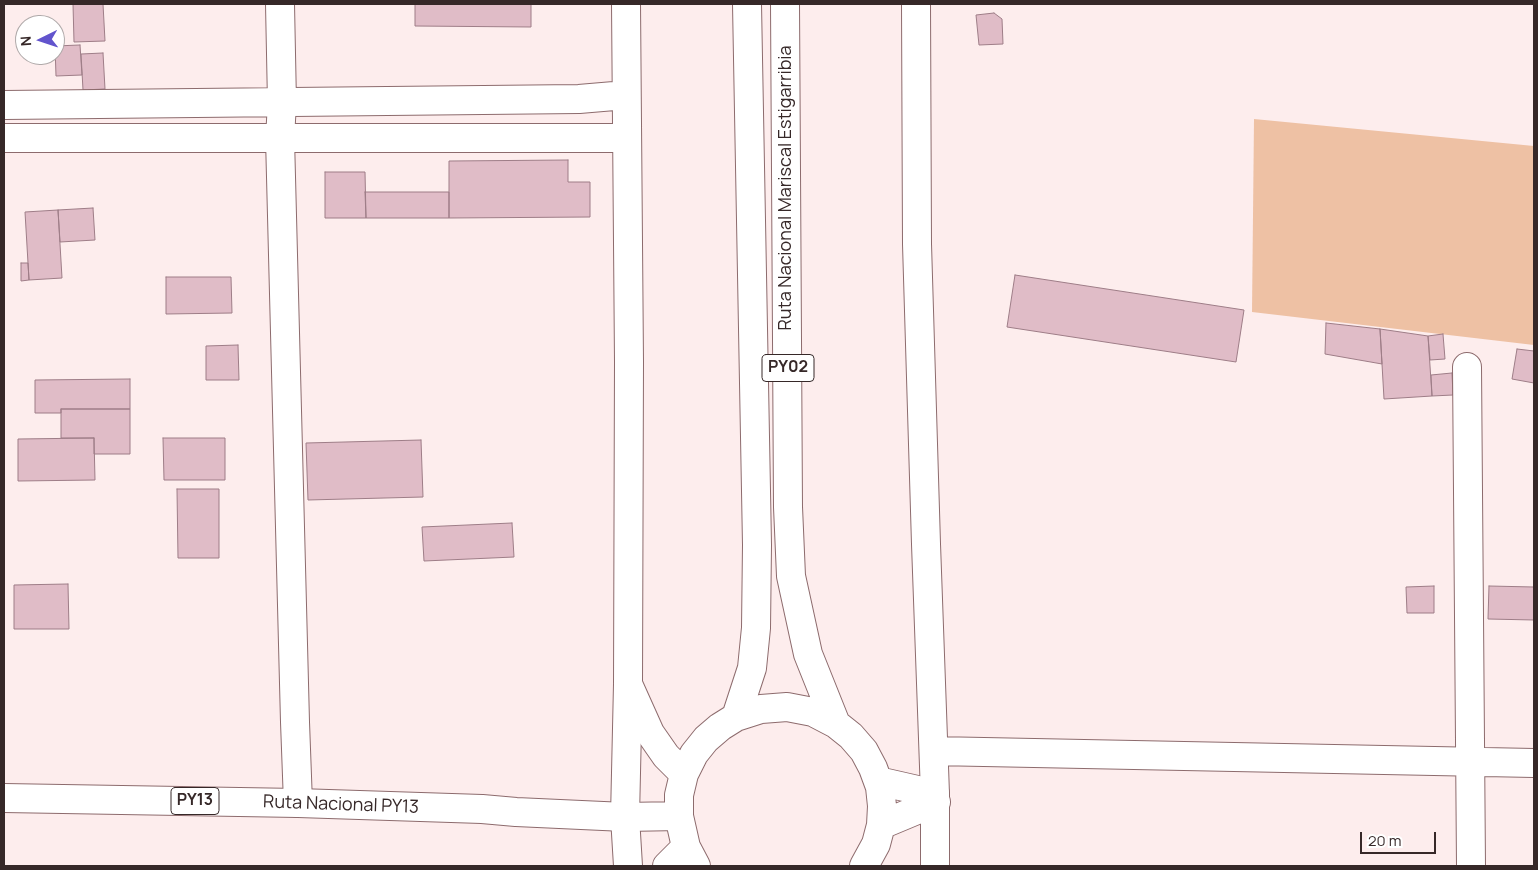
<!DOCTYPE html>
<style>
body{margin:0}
#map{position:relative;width:1538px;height:870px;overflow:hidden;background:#fdeded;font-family:Manrope,sans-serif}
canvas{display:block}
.frame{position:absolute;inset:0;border:5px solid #362828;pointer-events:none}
.north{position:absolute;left:15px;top:15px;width:50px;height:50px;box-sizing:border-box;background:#fff;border:1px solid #afa9a9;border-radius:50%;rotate:266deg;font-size:14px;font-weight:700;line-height:20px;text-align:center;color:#362828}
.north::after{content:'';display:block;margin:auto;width:18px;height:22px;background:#6254cd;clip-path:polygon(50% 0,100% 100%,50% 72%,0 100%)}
.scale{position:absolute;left:1360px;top:832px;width:76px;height:22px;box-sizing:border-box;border:2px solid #362828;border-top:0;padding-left:6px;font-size:15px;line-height:18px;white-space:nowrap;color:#362828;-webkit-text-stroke:4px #fff;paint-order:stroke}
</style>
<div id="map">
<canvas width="1538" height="870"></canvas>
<div class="frame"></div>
<div class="north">N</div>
<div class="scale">20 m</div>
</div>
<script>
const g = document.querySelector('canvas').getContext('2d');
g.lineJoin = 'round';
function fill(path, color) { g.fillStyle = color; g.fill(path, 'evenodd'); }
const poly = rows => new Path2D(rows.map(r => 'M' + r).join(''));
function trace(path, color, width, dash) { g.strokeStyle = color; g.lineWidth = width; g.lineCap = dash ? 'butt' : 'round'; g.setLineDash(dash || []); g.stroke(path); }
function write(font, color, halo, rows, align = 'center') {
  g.font = font + ' Manrope,sans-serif'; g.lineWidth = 5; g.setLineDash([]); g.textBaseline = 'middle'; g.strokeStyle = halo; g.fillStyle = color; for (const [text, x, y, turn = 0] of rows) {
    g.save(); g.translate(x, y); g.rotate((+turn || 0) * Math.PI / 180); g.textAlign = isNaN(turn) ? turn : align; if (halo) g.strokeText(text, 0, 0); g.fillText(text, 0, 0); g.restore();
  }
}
fill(poly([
 [1254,119,1534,146,1534,345,1252,312]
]), '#eec1a4');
const building = poly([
 [73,4,103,4,105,41,74,42,73,4],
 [415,4,531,4,531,27,415,26,415,4],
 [994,13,1002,19,1003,44,979,45,976,15,994,13],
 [80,45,82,75,56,76,55,46,80,45],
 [103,53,105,89,83,90,81,54,103,53],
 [568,160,568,182,590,182,590,217,449,218,449,161,568,160],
 [325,172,365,172,366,218,325,218,325,172],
 [365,192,449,192,449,218,366,218,365,192],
 [93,208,95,240,60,242,58,210,93,208],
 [58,210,62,278,29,280,25,212,58,210],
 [21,263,28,263,29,280,21,281,21,263],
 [1015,275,1244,310,1236,362,1007,327,1015,275],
 [166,277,231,277,232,313,166,314,166,277],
 [1326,323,1380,329,1382,364,1325,354,1326,323],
 [1380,329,1428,336,1432,396,1384,399,1380,329],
 [1443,334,1445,359,1430,360,1428,336,1443,334],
 [238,345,239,380,206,380,206,346,238,345],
 [1517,349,1534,351,1534,383,1512,379,1517,349],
 [1452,373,1453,395,1432,396,1431,375,1452,373],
 [130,379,130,409,61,409,61,413,35,413,35,380,130,379],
 [61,409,130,409,130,454,94,454,94,438,61,438,61,409],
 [94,438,95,480,18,481,18,439,94,438],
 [163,438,225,438,225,480,164,480,163,438],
 [421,440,423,497,308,500,306,443,421,440],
 [177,489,219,489,219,558,178,558,177,489],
 [512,523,514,557,424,561,422,527,512,523],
 [68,584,69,629,14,629,14,585,68,584],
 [1434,586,1434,613,1407,613,1406,587,1434,586],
 [1489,586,1534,587,1534,620,1488,619,1489,586]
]);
fill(building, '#e0bcc7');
trace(building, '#9e7d87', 1);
const minor = poly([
 [280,4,282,103,280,138,295,722,298,803],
 [626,4,629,362,628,684,625,817,628,866],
 [916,4,917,244,926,544,935,794,935,866],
 [4,105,579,99,626,95],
 [4,138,626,138],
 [1467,367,1471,866],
 [934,751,1534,763]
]);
const trunk = poly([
 [785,4,788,507,791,576,808,654,836,724],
 [628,684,650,733,666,756,684,774],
 [736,717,752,668,756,628,757,545,747,4],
 [878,781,935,794],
 [4,798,298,803,482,809,516,812,625,817,679,816],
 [881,825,936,802],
 [667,866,686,847],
 [696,866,686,847,679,816,679,795,684,774,694,754,706,739,720,727,736,717,761,709,787,707,813,712,836,724,851,736,864,751,873,768,880,787,882,806,881,825,876,844,864,866]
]);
trace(minor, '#8d6b6d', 30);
trace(trunk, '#8d6b6d', 30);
trace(minor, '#fff', 28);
trace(trunk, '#fff', 28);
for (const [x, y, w] of [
 [788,368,52],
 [195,801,48]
]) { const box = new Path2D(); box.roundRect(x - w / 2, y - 13.5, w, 27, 4); g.fillStyle = '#fff'; g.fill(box); trace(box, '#362828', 1); }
write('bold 16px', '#362828', null, [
 ["PY02",788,368],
 ["PY13",195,801]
]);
write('18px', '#362828', '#fff', [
 ["Ruta Nacional Mariscal Estigarribia",786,188,-90],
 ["Ruta Nacional PY13",341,805,2]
]);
</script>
